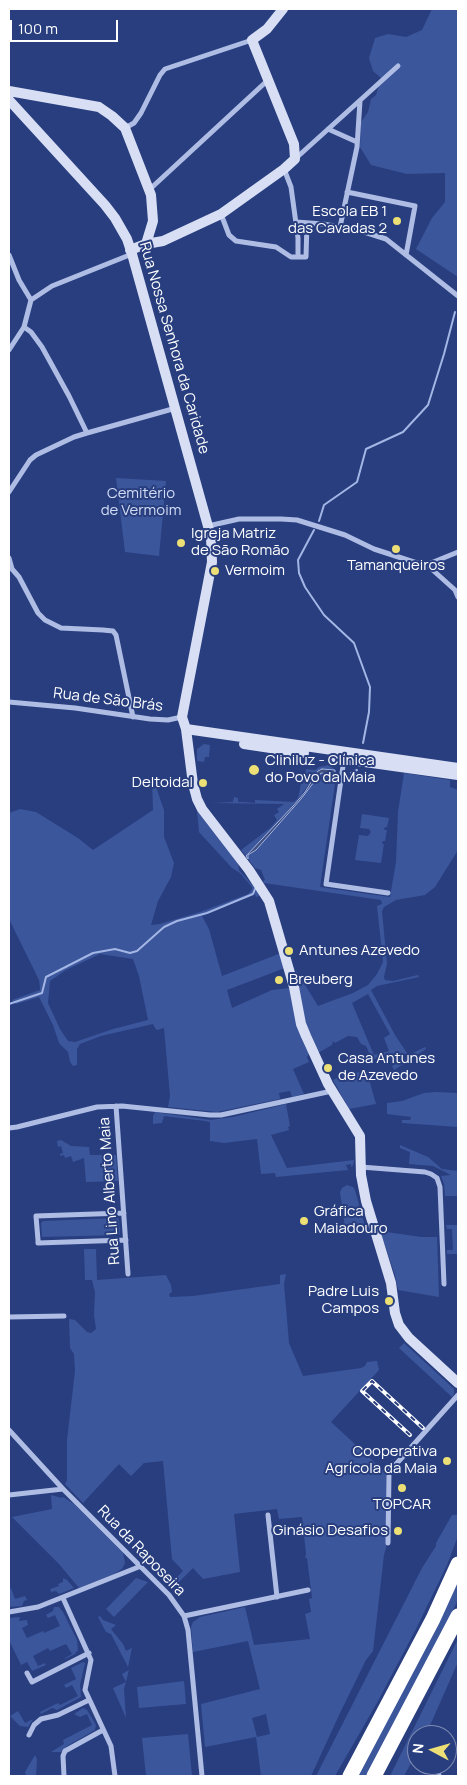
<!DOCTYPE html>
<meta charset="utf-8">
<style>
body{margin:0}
#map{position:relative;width:467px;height:1785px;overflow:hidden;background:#283e7f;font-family:Manrope,sans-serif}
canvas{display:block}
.frame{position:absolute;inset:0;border:10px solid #fff;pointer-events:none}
.north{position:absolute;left:407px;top:1725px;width:50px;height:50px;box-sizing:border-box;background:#283e7f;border:1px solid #7e8bb2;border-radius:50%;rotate:276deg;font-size:14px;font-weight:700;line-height:20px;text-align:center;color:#fff}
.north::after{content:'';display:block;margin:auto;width:18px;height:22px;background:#ecdf75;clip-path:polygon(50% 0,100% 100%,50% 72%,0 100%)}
.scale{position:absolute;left:10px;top:20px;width:108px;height:22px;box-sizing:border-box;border:2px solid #fff;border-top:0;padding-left:6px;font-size:15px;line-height:18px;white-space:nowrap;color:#fff;-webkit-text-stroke:4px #283e7f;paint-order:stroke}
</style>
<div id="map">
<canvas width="467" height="1785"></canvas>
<div class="frame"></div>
<div class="north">N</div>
<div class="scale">100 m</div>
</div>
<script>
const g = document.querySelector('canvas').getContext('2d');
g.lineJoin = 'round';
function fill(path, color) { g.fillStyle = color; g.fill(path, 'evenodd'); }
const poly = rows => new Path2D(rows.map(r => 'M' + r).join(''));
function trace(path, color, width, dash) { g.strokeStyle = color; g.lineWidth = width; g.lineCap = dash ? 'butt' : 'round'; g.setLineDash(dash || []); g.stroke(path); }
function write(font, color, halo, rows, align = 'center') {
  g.font = font + ' Manrope,sans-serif'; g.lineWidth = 4; g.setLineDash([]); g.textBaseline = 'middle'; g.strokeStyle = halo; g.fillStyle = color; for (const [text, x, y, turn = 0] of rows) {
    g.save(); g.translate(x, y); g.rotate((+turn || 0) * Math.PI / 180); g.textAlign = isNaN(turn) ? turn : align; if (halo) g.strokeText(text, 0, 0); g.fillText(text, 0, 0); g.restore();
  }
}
fill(poly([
 [432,9,458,9,458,277,416,249,432,218,445,202,445,173,407,174,371,165,360,147,361,122,368,112,371,99,376,95,381,78,373,71,369,58,375,38,388,34,406,37,422,30],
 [116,478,166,481,159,556,125,552],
 [204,744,210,745,209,757,205,757,204,762,197,761,197,749],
 [329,765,335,770,325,769,318,771,299,798,266,837,246,856,241,850,270,828,277,820,274,815,279,812,277,809,284,804,211,803,233,802,234,797,238,798,238,802,244,802,255,803,255,800,294,802,298,798,301,784,303,784,306,769,315,770,319,767],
 [321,773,332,774,335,775,336,777,320,887,390,897,396,862,398,812,404,773,450,780,450,787,458,790,458,850,435,887,425,895,396,900,384,907,382,911,387,964,384,977,385,980,393,981,418,975,419,977,377,986,371,990,395,1035,407,1053,411,1054,425,1047,426,1049,394,1070,392,1066,407,1058,406,1054,372,1059,366,1046,361,1044,357,1037,348,1036,335,1043,333,1041,332,1045,316,1054,303,1016,296,970,318,1006,353,993,368,985,377,974,383,962,377,906,382,904,381,900,264,883,263,881,265,880,261,870,255,868,248,859,248,856,256,850,301,799],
 [368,994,390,1034,384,1038,389,1051,374,1055,352,1003],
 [152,779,156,779,156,787,164,810,164,837,174,863,171,877,158,901,151,925,160,924,200,912,248,894,252,890,252,887,240,873,232,868,199,832,197,811,238,863,239,870,261,895,256,897,255,894,202,916,209,929,222,976,281,953,285,968,227,990,232,1008,272,990,290,988,309,1054,307,1057,309,1062,293,1069,304,1094,292,1097,290,1091,279,1093,280,1099,217,1112,168,1107,170,1096,164,1028,157,1030,155,1028,153,1024,101,1036,80,1044,77,1049,77,1065,73,1066,70,1062,68,1052,59,1043,53,1025,39,997,16,1004,12,1000,40,990,40,988,39,980,9,919,9,813,20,809,36,812,78,838,93,850,153,810],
 [100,954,133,959,139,976,148,1020,113,1029,75,1042,68,1041,60,1029,48,1003,50,981,66,970],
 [362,814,389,818,387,827,385,827,384,830,387,830,385,841,383,841,382,844,384,844,381,863,355,860,359,835,368,836,371,832,369,829,360,828],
 [367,1072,376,1104,349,1109,333,1080,347,1073],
 [436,1092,458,1093,458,1127,402,1123,402,1120,410,1120,411,1117,387,1114,387,1103,402,1101,424,1093],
 [286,1104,290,1126,288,1127,289,1130,271,1135,287,1168,354,1160,353,1165,351,1167,351,1164,346,1165,348,1170,276,1177,275,1173,261,1174,257,1139,224,1143,210,1141,210,1122,205,1121,164,1116,162,1123,153,1124,153,1116,155,1112,210,1120,233,1117],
 [61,1140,71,1146,89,1147,90,1155,116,1155,118,1181,86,1182,84,1158,73,1162,71,1156,65,1158,64,1155,60,1156,60,1154,63,1153,61,1146,58,1147,57,1141],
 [400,1145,428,1157,442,1169,458,1171,458,1196,445,1196,444,1184,441,1176,451,1175,433,1166,409,1164,410,1152,400,1148],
 [347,1185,353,1187,355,1190,365,1226,345,1228,340,1192,342,1188],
 [118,1218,119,1220,120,1234,119,1235,42,1237,41,1223,43,1221],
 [446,1225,458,1225,458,1254,447,1254,447,1250,453,1250,452,1229,447,1229],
 [380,1231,421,1237,437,1237,439,1297,398,1290,395,1275],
 [84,1249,96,1249,97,1280,166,1275,171,1285,172,1292,169,1294,170,1297,193,1296,280,1284,280,1275,286,1274,284,1284,289,1343,303,1376,361,1368,365,1366,367,1362,377,1361,379,1370,331,1422,386,1473,386,1548,384,1555,373,1651,366,1660,340,1713,311,1776,261,1776,256,1737,205,1747,201,1704,260,1689,248,1641,193,1652,191,1627,193,1622,200,1617,245,1607,254,1645,310,1639,305,1614,311,1612,309,1599,312,1598,307,1558,305,1558,306,1554,302,1517,279,1519,277,1509,234,1514,240,1572,203,1579,193,1568,171,1590,167,1587,183,1571,172,1559,163,1461,144,1463,131,1476,119,1464,83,1503,65,1484,67,1480,67,1440,75,1371,74,1354,70,1348,69,1319,75,1320,87,1332,91,1333,96,1329,94,1315,95,1292,92,1280,85,1280],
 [266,1714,270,1734,257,1737,252,1718],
 [404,1343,454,1389,454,1394,452,1397,399,1348],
 [51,1495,62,1498,63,1497,74,1504,123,1553,125,1563,122,1569,112,1575,79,1588,59,1564,12,1517,52,1509],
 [452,1515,458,1515,458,1536,447,1565,416,1629,378,1701,335,1776,316,1776,422,1568,436,1546,436,1543],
 [63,1578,67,1580,74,1588,59,1594,56,1591,51,1592,50,1589,59,1586,58,1584,63,1582],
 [136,1578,148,1582,114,1617,106,1609],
 [458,1581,458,1600,448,1620,366,1776,357,1776],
 [11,1588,15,1599,25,1596,27,1600,24,1601,22,1606,9,1607,9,1590],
 [54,1607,59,1607,63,1612,77,1640,78,1650,75,1654,65,1659,65,1658,72,1654,66,1644,50,1651,48,1648,33,1656,38,1666,45,1663,46,1665,32,1671,27,1662,21,1665,9,1640,9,1618,20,1617,19,1621,27,1620,28,1625,22,1628,27,1638,43,1631,44,1633,60,1626,55,1615,48,1618,46,1615,53,1611],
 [100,1616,103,1620,116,1625,111,1629,123,1644,126,1651,132,1648,128,1667,111,1634,106,1632,98,1617],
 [458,1639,458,1662,428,1730,426,1735,417,1735,417,1752,404,1776,390,1776],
 [83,1662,85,1663,80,1685,81,1697,57,1710,52,1708,41,1714,40,1712,58,1703,60,1705,78,1696,72,1685,66,1688,64,1685,76,1679,71,1668],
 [129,1670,124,1689,126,1718,113,1688,126,1682,122,1674],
 [184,1681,186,1704,139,1708,137,1687],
 [83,1708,87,1710,96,1725,95,1730,67,1746,61,1752,51,1752,64,1744,63,1740,92,1725,87,1714,80,1717,74,1714],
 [18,1711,25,1723,33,1719,28,1727,20,1726,10,1716],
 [188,1734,192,1776,146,1776,142,1738],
 [35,1755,37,1759,36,1776,26,1776,25,1772]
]), '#3c569c');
const water = poly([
 [322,769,335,770,335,775,321,773,301,799,256,850,248,855,248,859,246,856,293,806,305,792,318,771,322,769]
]);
fill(water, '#3f4f7e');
trace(water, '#a3b6e5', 1);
trace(poly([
 [319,521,324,505,357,482,366,449,403,432,428,405,444,354,455,312],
 [314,530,298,560,299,573,305,587,324,615,354,643,370,687,369,712,363,743],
 [351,773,357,770],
 [9,1004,42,993,46,977,93,953,115,949,130,953,137,951,164,927,177,921,207,913,253,894,255,889]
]), '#a3b6e5', 2);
trace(poly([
 [125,128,134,123,141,113,160,75,165,69,252,40],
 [328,129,357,142],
 [295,159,398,66],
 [284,169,291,187,298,238,298,257,306,257,307,223],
 [149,190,268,80],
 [347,192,415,206,406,255],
 [221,214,229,235,236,241,276,247,291,257,298,257],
 [296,222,323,224,358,230,386,239,458,296],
 [340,227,357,147,360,101],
 [9,255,19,280,31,300],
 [24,327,31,332,42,347,69,396,87,433,176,408],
 [9,350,24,327,31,300,52,286,132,254],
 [9,492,30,460,36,455,74,437,87,433],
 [208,526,239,519,281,519,297,520,345,535,374,549,420,564,431,563,458,552],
 [9,558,12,569,19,577,38,613,45,620,61,628,103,630,113,631,116,635,133,717],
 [426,564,455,590,458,597],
 [9,702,75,708,150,719,168,720,182,717],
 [344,759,326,884,388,893],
 [116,1106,128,1274],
 [9,1128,17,1127,97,1107,122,1106,210,1115,221,1115,332,1091],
 [361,1167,425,1172,431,1174,437,1178,440,1187,444,1284],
 [124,1213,36,1216,38,1240,38,1243,126,1240],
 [9,1317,64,1316],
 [9,1430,63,1489,169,1595,184,1616,188,1630,202,1776],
 [9,1495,63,1489],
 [268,1515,277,1597],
 [388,1543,389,1472,458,1395],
 [63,1598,91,1660,85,1690,111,1746,115,1776],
 [9,1612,38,1607,141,1566],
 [184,1616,308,1590],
 [27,1673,32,1682,89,1653],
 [29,1735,34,1725,41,1719,58,1715,89,1700],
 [437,1765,439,1776],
 [64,1776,63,1756,65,1751,103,1730]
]), '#afbde5', 5);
trace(poly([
 [9,91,99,107,112,116,125,128,151,195,153,221,146,244],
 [9,100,105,205,115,218,127,239,132,254,211,537,212,562,182,717,186,729,193,784,197,799,202,809,249,870,269,901,294,987,301,1024,306,1036,328,1084,360,1136,361,1175,366,1201,391,1283,395,1313,399,1325,409,1338,458,1383],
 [130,250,146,244,163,241,221,214,284,169,295,159,294,144,252,40,267,29,283,9],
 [186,729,458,768],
 [244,744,304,753],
 [336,758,458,775]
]), '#d8dff5', 10);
trace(poly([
 [350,1776,433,1619,458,1564],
 [374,1776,458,1616]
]), '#fff', 15);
const rail = poly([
 [410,1435,362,1391,372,1381,423,1428]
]);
trace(rail, '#fff', 4);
trace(rail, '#283e7f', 2, [5.5]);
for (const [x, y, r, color] of [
 [397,221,5,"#ecdf75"],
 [181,543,5,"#ecdf75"],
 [396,549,5,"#ecdf75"],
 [215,571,5,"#ecdf75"],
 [254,770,6,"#ecdf75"],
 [203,783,5,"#ecdf75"],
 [289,951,5,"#ecdf75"],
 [279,980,5,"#ecdf75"],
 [328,1068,5,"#ecdf75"],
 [304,1221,5,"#ecdf75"],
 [389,1301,5,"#ecdf75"],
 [447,1461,5,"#ecdf75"],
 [402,1488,5,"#ecdf75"],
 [398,1531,5,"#ecdf75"]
]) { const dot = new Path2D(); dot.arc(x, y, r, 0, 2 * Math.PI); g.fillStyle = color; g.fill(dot); trace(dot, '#283e7f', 2); }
write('15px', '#fff', '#283e7f', [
 ["Escola EB 1",387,212,"right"],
 ["das Cavadas 2",387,229,"right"],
 ["Igreja Matriz",191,534],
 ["de São Romão",191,551],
 ["Tamanqueiros",396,566,"center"],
 ["Vermoim",225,571],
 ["Cliniluz - Clínica",265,761],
 ["do Povo da Maia",265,778],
 ["Deltoidal",193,783,"right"],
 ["Antunes Azevedo",299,951],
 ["Breuberg",289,980],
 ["Casa Antunes",338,1059],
 ["de Azevedo",338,1076],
 ["Gráfica",314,1212],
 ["Maiadouro",314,1229],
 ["Padre Luis",379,1292,"right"],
 ["Campos",379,1309,"right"],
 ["Cooperativa",437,1452,"right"],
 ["Agrícola da Maia",437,1469,"right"],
 ["TOPCAR",402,1505,"center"],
 ["Ginásio Desafios",388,1531,"right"]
], 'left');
write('15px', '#fff', '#283e7f', [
 ["Rua Nossa Senhora da Caridade",174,348,74],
 ["Rua de São Brás",108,700,7],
 ["Rua Lino Alberto Maia",110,1191,-94],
 ["Rua da Raposeira",141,1551,46]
]);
write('15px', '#d1dbf4', '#283e7f', [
 ["Cemitério",141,494],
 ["de Vermoim",141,511]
]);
</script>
